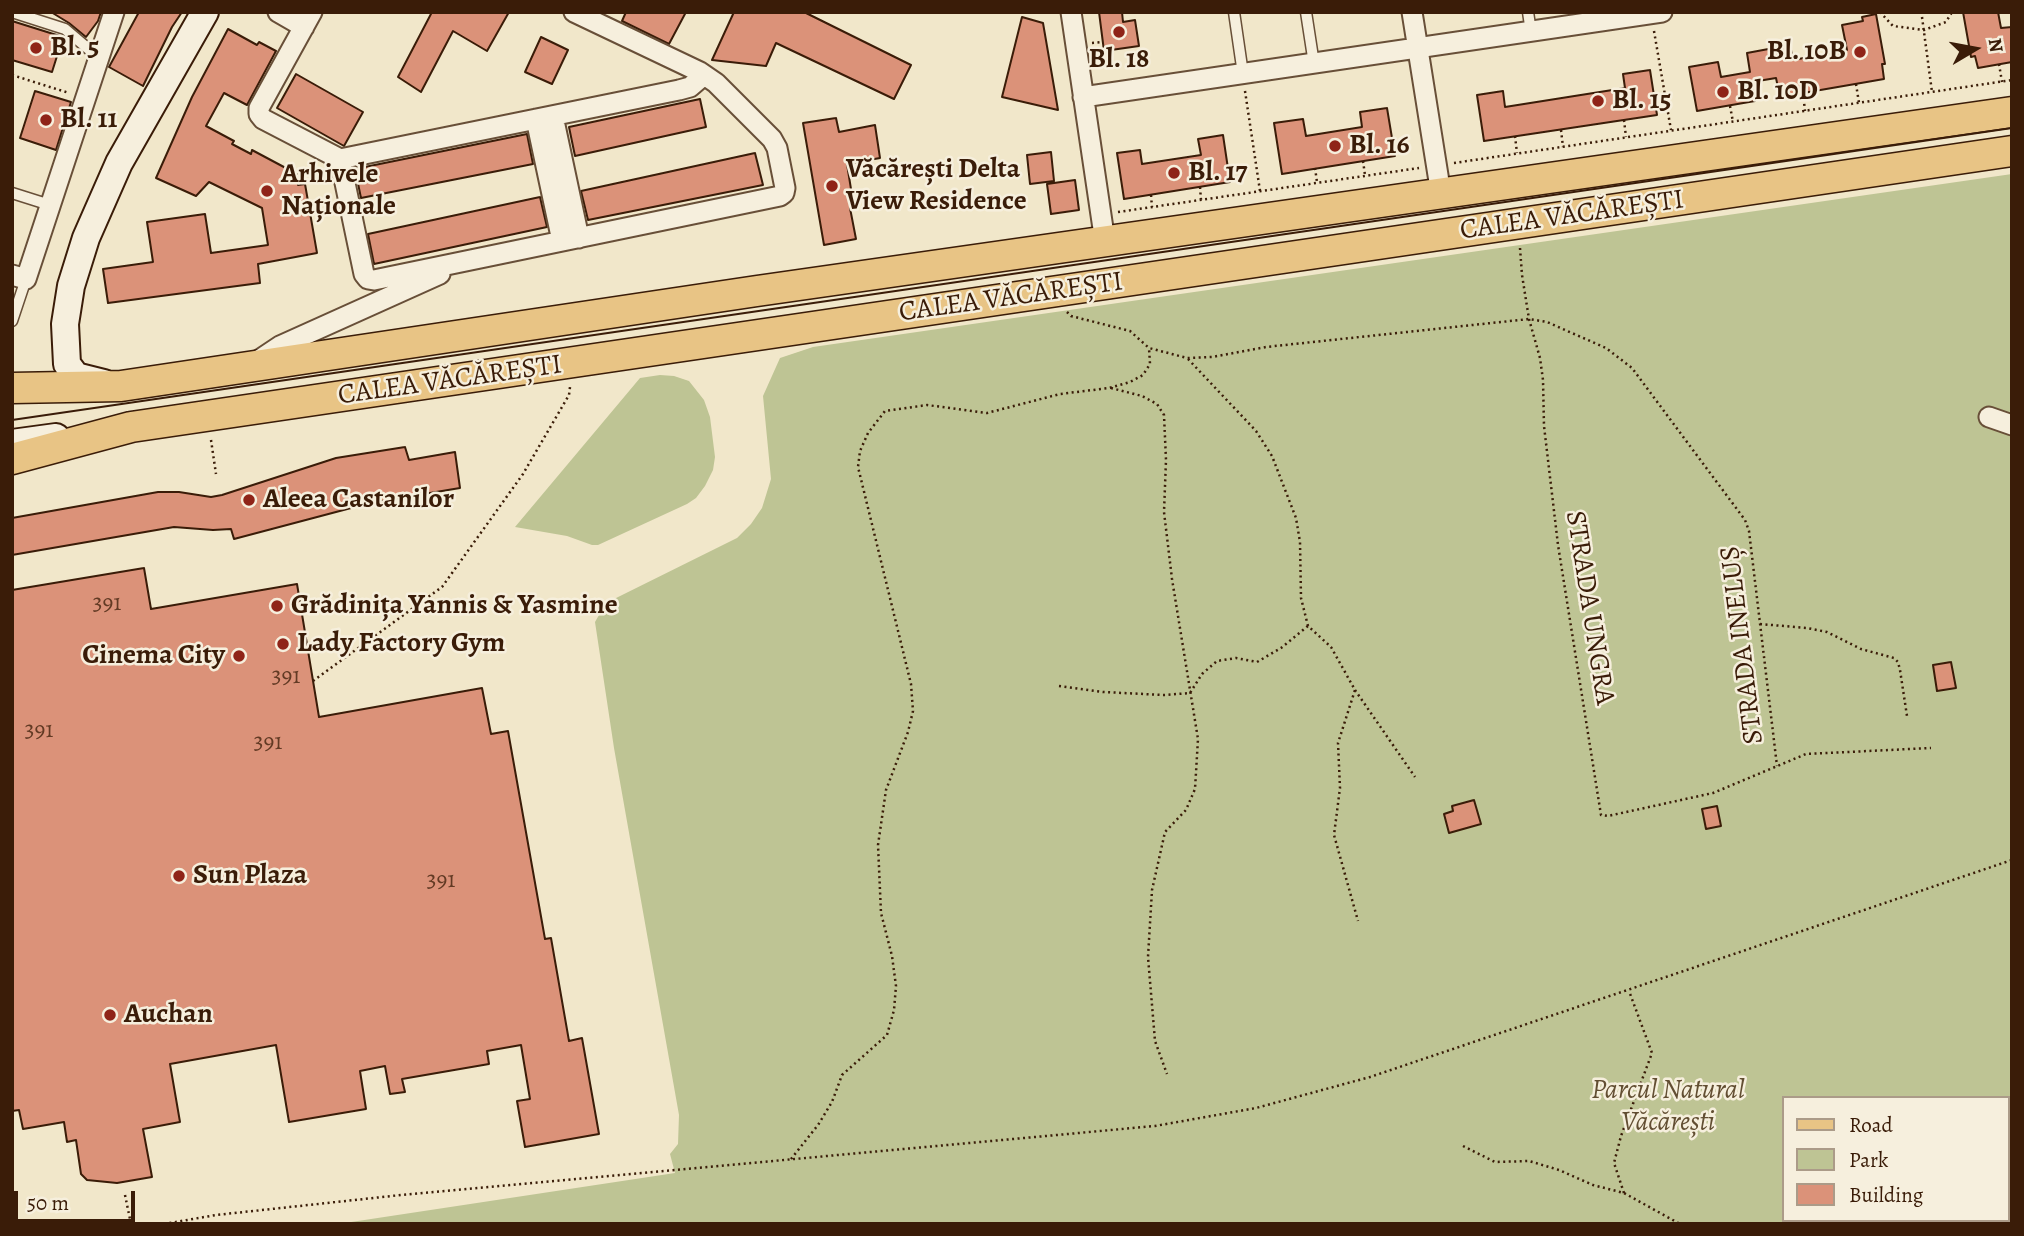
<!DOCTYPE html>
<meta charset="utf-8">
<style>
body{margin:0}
#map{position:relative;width:2024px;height:1236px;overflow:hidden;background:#f1e7ca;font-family:Alegreya,serif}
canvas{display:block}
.frame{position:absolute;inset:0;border:14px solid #3a1c08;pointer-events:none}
.legend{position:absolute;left:1782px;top:1096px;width:228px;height:126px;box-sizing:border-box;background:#f6efdd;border:2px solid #ab9b88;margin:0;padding:9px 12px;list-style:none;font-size:21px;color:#3a1c08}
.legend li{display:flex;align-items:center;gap:14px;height:35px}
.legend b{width:35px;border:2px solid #ab9b88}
.north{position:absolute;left:1940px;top:14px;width:70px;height:70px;-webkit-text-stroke:5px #f6efdd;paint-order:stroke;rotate:80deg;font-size:19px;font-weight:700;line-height:28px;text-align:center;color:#3a1c08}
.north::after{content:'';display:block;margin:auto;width:24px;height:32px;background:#3a1c08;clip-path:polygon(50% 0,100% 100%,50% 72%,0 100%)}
.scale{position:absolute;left:14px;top:1191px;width:121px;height:32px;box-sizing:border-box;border:4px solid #3a1c08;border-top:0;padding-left:9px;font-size:21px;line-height:24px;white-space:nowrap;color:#3a1c08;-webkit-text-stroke:5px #f6efdd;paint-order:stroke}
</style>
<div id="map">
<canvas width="2024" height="1236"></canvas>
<div class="frame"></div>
<ul class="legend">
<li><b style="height:9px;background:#e8c485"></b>Road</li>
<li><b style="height:19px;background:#bec494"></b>Park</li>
<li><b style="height:19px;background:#db9279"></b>Building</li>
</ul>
<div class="north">N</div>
<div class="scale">50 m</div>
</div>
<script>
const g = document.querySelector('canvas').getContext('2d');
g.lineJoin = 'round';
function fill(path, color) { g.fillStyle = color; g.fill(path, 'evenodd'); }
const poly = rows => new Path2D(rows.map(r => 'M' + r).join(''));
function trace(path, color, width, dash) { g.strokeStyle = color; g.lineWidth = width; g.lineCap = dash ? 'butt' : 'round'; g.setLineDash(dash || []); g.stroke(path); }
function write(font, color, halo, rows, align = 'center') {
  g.font = font + ' Alegreya,serif'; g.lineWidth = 5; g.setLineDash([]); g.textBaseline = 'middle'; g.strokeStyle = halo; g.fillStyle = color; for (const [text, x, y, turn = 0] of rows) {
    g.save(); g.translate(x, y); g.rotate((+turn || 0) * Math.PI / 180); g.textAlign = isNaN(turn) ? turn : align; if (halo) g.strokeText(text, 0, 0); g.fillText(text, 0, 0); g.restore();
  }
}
fill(poly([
 [2012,174,2012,1224,338,1224,675,1173,670,1154,678,1144,679,1115,614,748,595,622,606,603,737,538,751,524,762,508,771,479,763,396,780,358,813,347],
 [1784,1098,2008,1098,2008,1220,1784,1220],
 [660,375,674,376,689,381,704,400,710,417,715,457,713,470,705,486,696,498,687,504,598,545,592,545,567,536,515,527,640,378]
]), '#bec494');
const building = poly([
 [51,12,101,12,98,21,86,37,69,23,51,12],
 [139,12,182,12,172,27,143,86,109,67,139,12],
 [432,12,509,12,487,51,453,31,421,92,398,77,432,12],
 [626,12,686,12,669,44,622,21,626,12],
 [734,12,804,12,911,65,894,99,776,43,766,66,712,60,734,12],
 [1099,12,1122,12,1123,22,1135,20,1139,46,1104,51,1099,12],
 [1963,12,1998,12,2001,28,2012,27,2012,62,1978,68,1975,56,1971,57,1963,12],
 [1876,14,1885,64,1882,64,1884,79,1780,97,1776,78,1752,82,1755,101,1697,111,1689,67,1718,62,1721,77,1750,72,1747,53,1790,45,1793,60,1847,50,1842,25,1863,21,1862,17,1876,14],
 [1022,17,1043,23,1058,110,1002,97,1022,17],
 [12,21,63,37,52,72,12,60,12,21],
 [228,29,257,45,259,42,276,51,247,105,224,93,206,126,234,141,232,144,251,154,252,150,297,174,298,185,305,184,317,253,258,264,260,283,108,303,103,269,153,262,147,222,205,214,211,253,268,245,262,208,209,182,196,196,156,178,192,97,228,29],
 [541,37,568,50,552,84,525,72,541,37],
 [1650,70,1657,115,1484,141,1477,95,1503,91,1505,107,1625,88,1623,74,1650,70],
 [296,74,363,112,344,146,277,108,296,74],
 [35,91,71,102,56,150,20,138,35,91],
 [700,99,706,127,575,156,569,127,700,99],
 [1387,108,1395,156,1282,174,1274,123,1303,119,1306,136,1362,127,1360,112,1387,108],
 [836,118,839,132,875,125,880,158,847,164,854,208,850,208,856,239,824,245,803,123,836,118],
 [527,134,533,164,361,198,355,169,527,134],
 [1223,135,1230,182,1124,199,1117,153,1140,150,1142,164,1201,155,1198,139,1223,135],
 [1051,152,1054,181,1030,184,1027,155,1051,152],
 [755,153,763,185,588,220,581,191,755,153],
 [1075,180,1079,210,1051,214,1047,184,1075,180],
 [540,197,547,227,374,264,368,234,540,197],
 [405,447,409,460,455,452,460,488,370,503,234,539,231,529,213,530,174,527,12,555,12,518,158,492,179,492,211,497,222,495,336,458,405,447],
 [144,568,151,609,297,584,319,717,482,688,491,734,508,731,545,939,551,938,569,1041,582,1038,599,1134,525,1147,517,1101,530,1099,521,1045,487,1051,489,1064,402,1079,405,1092,390,1094,385,1066,360,1071,366,1109,289,1122,276,1045,170,1064,180,1122,143,1129,152,1177,117,1183,87,1180,81,1174,76,1140,67,1142,64,1122,23,1129,19,1110,12,1111,12,590,144,568],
 [1951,662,1956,688,1937,691,1933,665,1951,662],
 [1474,800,1481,824,1449,833,1444,814,1453,811,1452,806,1474,800],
 [1717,806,1721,826,1706,829,1702,809,1717,806]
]);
fill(building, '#db9279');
trace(building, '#3a1c08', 2);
const lane = poly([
 [12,12,65,29,99,58],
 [1234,12,1243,74],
 [1306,12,1314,64],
 [1528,12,1531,32],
 [12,193,50,205],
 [12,321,26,279]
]);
const street = poly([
 [278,12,304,27],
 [312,12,259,108,259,114,263,119,340,159],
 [1071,12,1105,242],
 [1412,12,1441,194],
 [1083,97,1662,12],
 [553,116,579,238],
 [536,119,562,241],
 [340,159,364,274,368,279,374,280,780,196,784,193,785,188,777,148,772,139,716,83,700,72,574,12],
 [340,159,679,90,690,87,704,75],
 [12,275,26,279,114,12],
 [256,362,280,346,440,274],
 [1989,417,2012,425]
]);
const secondary = poly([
 [104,383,76,376,67,364,65,324,71,286,86,238,119,163,205,12],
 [12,443,56,437]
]);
const primary = poly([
 [12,388,121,386,757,291,2012,112],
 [12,459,131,427,2012,151]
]);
trace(lane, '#684f38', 13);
trace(street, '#684f38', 23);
trace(secondary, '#3a1c08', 30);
trace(primary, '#3a1c08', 33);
trace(poly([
 [1880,12,1893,26,1924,30,1946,22,1952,12],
 [1922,17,1932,92],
 [1654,31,1671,130],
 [1092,43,1103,42],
 [1999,64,2002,82],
 [12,75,69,93],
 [1856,84,1859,103],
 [1245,91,1260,191],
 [1803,93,1805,111],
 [1730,106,1733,122],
 [1624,120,1626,137],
 [1561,130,1563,147],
 [1515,136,1517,153],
 [1363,161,1365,175],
 [1454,163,2012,80],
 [1315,168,1317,182],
 [1200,187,1201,200],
 [1151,195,1152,207],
 [1118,212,1419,168],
 [1520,248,1522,275,1529,319,1540,358,1543,380,1544,426,1558,545,1601,815,1608,816,1713,793,1806,754,1931,748],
 [1067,312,1071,316,1130,331,1149,348,1187,358,1212,357,1266,347,1529,319,1547,322,1606,348,1632,368,1745,520,1749,531,1777,766],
 [1188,359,1256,431,1272,456,1296,518,1300,542,1301,598,1308,626,1331,647,1355,690,1338,743,1340,788,1334,835,1358,921],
 [1111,388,1142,396,1157,404,1164,415,1166,460,1164,512,1172,579,1198,739,1195,789,1186,810,1165,832,1152,890,1148,957,1155,1041,1167,1074],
 [211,440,216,474],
 [1760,624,1807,628,1827,632,1861,649,1894,658,1898,662,1900,670,1907,716],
 [313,681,442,587,523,474,569,395,570,387],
 [1059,686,1103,692,1164,695,1190,693,1202,674,1217,661,1236,658,1257,662,1281,648,1308,626],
 [1355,690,1415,777],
 [1463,1146,1495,1162,1529,1161,1559,1170,1593,1185,1624,1193,1680,1224],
 [791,1159,818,1125,832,1102,842,1075,887,1035,894,1010,896,986,892,956,881,913,878,845,886,790,908,732,913,711,911,684,858,467,860,451,868,433,885,411,927,405,987,413,1060,394,1109,388,1130,382,1143,375,1150,364,1149,348],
 [1624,1193,1614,1163,1621,1136,1652,1053,1629,991],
 [125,1195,131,1224],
 [164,1224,216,1215,401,1195,1155,1126,1256,1108,1370,1077,2012,860]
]), '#3a1c08', 2.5, [2, 3.5]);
trace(lane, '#f6efdd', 10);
trace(street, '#f6efdd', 19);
trace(secondary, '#f6efdd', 26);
trace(primary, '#e8c485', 30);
trace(poly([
 [12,420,2012,128]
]), '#3a1c08', 2);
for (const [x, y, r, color] of [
 [1119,32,7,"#8f2418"],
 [36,48,7,"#8f2418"],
 [1860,52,7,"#8f2418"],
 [1723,92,7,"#8f2418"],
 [1598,101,7,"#8f2418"],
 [46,120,7,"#8f2418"],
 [1335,146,7,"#8f2418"],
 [1174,173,7,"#8f2418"],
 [832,186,7,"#8f2418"],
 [267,191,7,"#8f2418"],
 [249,500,7,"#8f2418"],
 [277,606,7,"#8f2418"],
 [283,644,7,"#8f2418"],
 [239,656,7,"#8f2418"],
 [179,876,7,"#8f2418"],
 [110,1015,7,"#8f2418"]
]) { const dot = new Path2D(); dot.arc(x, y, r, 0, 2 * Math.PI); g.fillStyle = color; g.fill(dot); trace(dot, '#f6efdd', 2.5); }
write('24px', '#623a24', null, [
 ["391",107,604],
 ["391",286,677],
 ["391",39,731],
 ["391",268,743],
 ["391",441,881]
]);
write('bold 28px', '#3a1c08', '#f6efdd', [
 ["Bl. 5",50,48],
 ["Bl. 10B",1846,52,"right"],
 ["Bl. 18",1119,60,"center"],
 ["Bl. 10D",1737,92],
 ["Bl. 15",1612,101],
 ["Bl. 11",60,120],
 ["Bl. 16",1349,146],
 ["Văcărești Delta",846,170],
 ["View Residence",846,202],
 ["Bl. 17",1188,173],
 ["Arhivele",281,175],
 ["Naționale",281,207],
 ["Aleea Castanilor",263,500],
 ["Grădinița Yannis & Yasmine",291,606],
 ["Lady Factory Gym",297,644],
 ["Cinema City",225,656,"right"],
 ["Sun Plaza",193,876],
 ["Auchan",124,1015]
], 'left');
write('28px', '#3a1c08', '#f6efdd', [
 ["CALEA VĂCĂREȘTI",1572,216,-8],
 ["CALEA VĂCĂREȘTI",1011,298,-8],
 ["CALEA VĂCĂREȘTI",450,381,-8],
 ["STRADA UNGRA",1589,608,81],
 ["STRADA INELUȘ",1743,645,-97]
]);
write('italic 28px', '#624e32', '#f6efdd', [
 ["Parcul Natural",1668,1091],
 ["Văcărești",1668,1123]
]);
</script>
